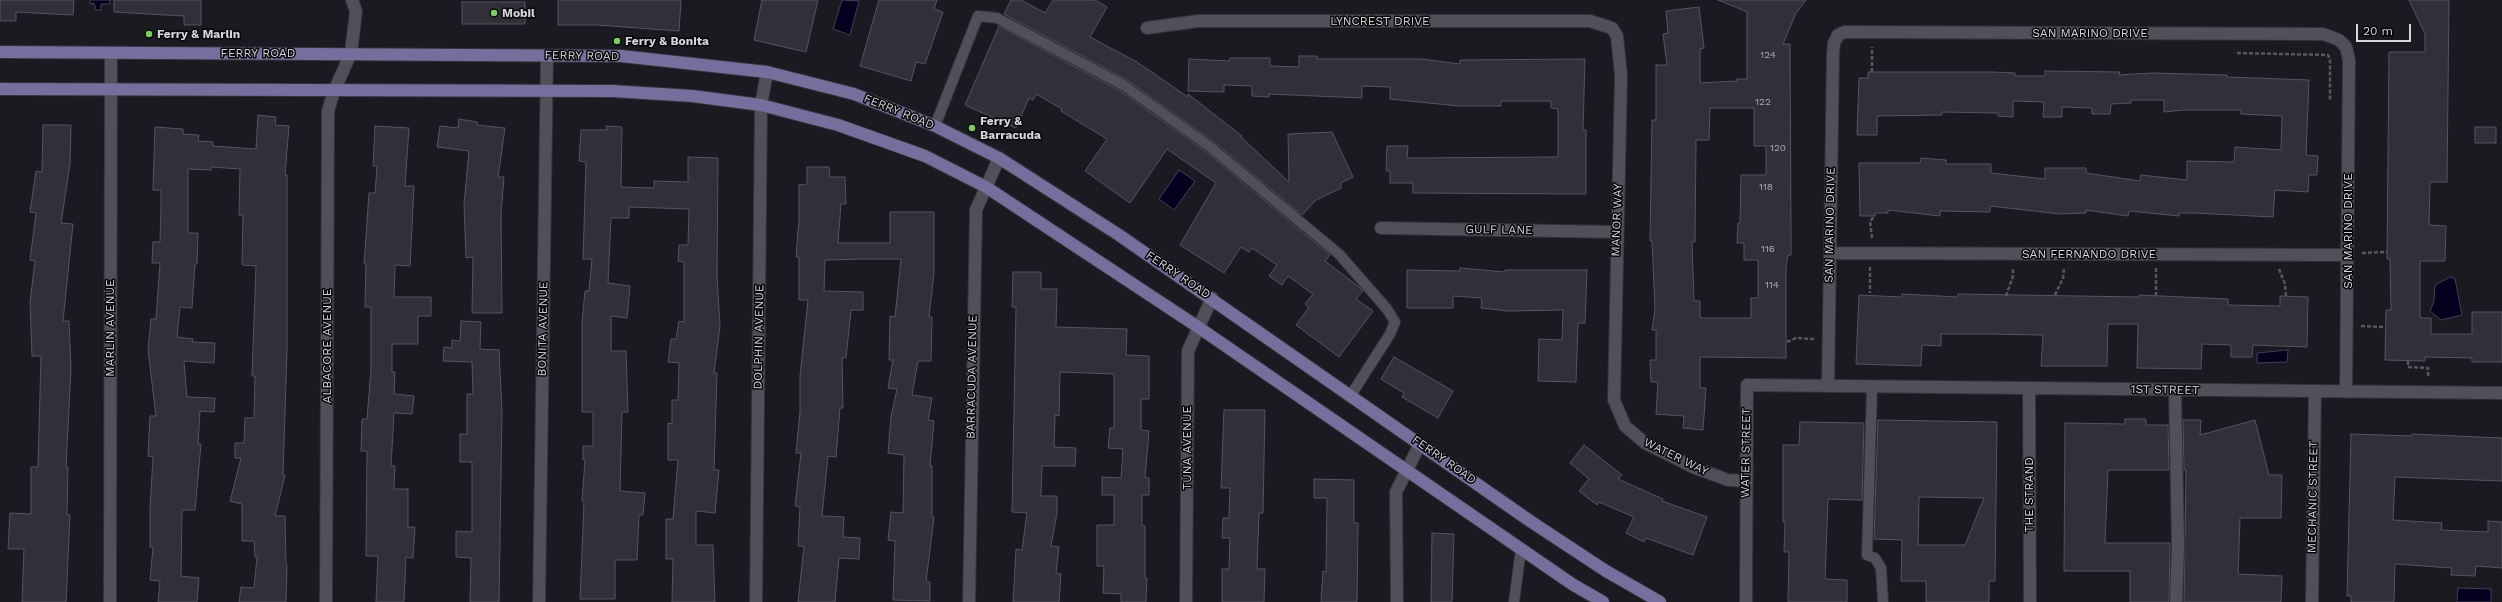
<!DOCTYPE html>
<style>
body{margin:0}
#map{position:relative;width:2502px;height:602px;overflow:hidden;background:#1a1a21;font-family:"Work Sans",sans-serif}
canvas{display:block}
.scale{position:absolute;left:2356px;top:24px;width:55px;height:18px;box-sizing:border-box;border:2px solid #d5d5da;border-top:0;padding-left:5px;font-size:12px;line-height:14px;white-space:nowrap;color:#d5d5da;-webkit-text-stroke:3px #060608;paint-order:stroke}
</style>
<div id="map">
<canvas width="2502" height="602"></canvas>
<div class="scale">20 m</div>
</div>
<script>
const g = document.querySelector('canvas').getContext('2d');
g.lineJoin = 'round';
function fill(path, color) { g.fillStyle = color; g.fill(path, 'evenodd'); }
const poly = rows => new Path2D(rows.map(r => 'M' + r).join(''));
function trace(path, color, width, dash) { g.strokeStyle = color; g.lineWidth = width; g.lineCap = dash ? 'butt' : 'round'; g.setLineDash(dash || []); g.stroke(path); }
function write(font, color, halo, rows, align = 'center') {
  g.font = font + ' "Work Sans",sans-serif'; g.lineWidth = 3; g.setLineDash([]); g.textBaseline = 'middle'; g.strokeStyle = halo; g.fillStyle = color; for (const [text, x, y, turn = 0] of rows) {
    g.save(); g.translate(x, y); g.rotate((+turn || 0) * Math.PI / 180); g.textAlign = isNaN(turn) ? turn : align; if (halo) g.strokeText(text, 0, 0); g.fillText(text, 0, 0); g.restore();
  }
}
const water = poly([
 [90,0,110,0,110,4,101,4,101,10,96,10,94,3,90,4,90,0],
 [842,0,859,1,850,35,833,29,842,0],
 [1179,170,1195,181,1174,210,1159,199,1179,170],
 [2450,277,2455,279,2462,315,2441,320,2430,311,2434,301,2435,285,2450,277],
 [2288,350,2287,362,2257,363,2257,353,2288,350],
 [2458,588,2491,589,2491,602,2457,602,2458,588]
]);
fill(water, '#05001e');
trace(water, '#434056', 1);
const building = poly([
 [0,0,74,0,73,15,16,12,16,21,0,21,0,0],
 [114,0,201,0,201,25,184,25,184,16,114,12,114,0],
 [558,0,681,0,679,31,597,25,558,25,558,0],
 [762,0,818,0,806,52,754,40,762,0],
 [879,0,937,0,934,9,943,12,925,64,916,62,911,81,860,66,879,0],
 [1011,0,1021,0,1045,13,1053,0,1095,0,1107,7,1090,37,1137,62,1188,97,1188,94,1242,136,1241,137,1289,182,1288,134,1332,132,1353,177,1341,183,1341,188,1316,200,1302,215,1213,141,1127,80,1004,14,1011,0],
 [1718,0,1806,0,1796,13,1783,44,1790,44,1791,233,1791,255,1788,255,1786,267,1786,358,1700,357,1700,388,1706,388,1703,430,1683,428,1684,416,1656,414,1658,382,1651,382,1650,360,1656,360,1656,330,1652,330,1655,309,1652,241,1650,241,1652,120,1656,120,1656,65,1667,65,1663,34,1668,33,1666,11,1699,7,1704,48,1700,49,1700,83,1737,81,1737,79,1747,79,1747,12,1718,0],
 [1710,108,1754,108,1754,146,1766,146,1766,175,1741,175,1740,223,1738,223,1737,243,1744,243,1744,260,1758,260,1758,298,1751,298,1751,318,1700,318,1700,301,1694,301,1692,242,1695,242,1696,140,1709,140,1710,108],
 [2409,0,2449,0,2447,182,2430,182,2429,225,2446,226,2445,261,2420,261,2420,318,2431,318,2431,334,2472,334,2472,312,2502,312,2502,362,2472,362,2472,358,2425,357,2425,361,2385,360,2386,310,2391,310,2390,259,2387,259,2389,52,2425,52,2425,34,2409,0],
 [462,2,525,2,525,24,462,24,462,2],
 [999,26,1120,91,1205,151,1330,255,1325,261,1358,286,1363,291,1356,299,1373,311,1339,357,1296,325,1309,307,1305,304,1313,294,1288,276,1282,285,1269,276,1277,265,1252,248,1249,252,1241,247,1224,273,1180,245,1216,183,1167,149,1130,203,1085,171,1107,139,1061,111,1062,109,1036,94,1033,100,1029,98,1016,128,965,105,999,26],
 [1299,56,1317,56,1317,59,1422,59,1460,64,1460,60,1585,59,1583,130,1586,130,1586,194,1413,193,1413,183,1390,183,1390,171,1386,171,1387,146,1408,146,1407,158,1558,157,1558,109,1551,108,1551,101,1501,101,1501,106,1458,106,1390,99,1390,87,1362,86,1362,98,1269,94,1269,97,1252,96,1252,86,1224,85,1224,92,1188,91,1189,59,1229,61,1230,58,1270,58,1270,66,1299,67,1299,56],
 [2045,71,2120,72,2119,75,2151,73,2227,75,2227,77,2309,80,2306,155,2318,156,2317,175,2309,175,2308,192,2275,190,2273,217,2194,213,2179,213,2179,216,2129,211,2128,216,2086,210,2086,213,2060,214,1990,206,1990,212,1940,211,1940,216,1888,210,1888,213,1875,213,1875,216,1860,216,1859,163,1920,163,1921,158,1946,160,1946,164,1991,164,1991,173,2045,179,2045,168,2086,168,2086,173,2140,181,2141,175,2187,180,2187,161,2234,162,2235,147,2281,150,2282,116,2241,114,2241,110,2183,110,2164,112,2164,100,2131,100,2131,103,2111,104,2110,114,2092,114,2092,108,2062,107,2062,117,2043,117,2044,102,2013,101,2013,117,1998,116,1998,113,1942,112,1942,115,1877,116,1877,135,1857,135,1859,78,1868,78,1868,72,1993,72,2015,73,2015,76,2045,76,2045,71],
 [258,115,276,117,275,125,289,126,285,175,287,175,287,350,283,475,285,475,275,516,285,516,286,564,287,565,286,602,239,602,241,587,254,588,257,557,255,557,254,541,242,541,242,504,230,501,241,458,235,458,235,443,244,443,245,418,254,418,255,376,252,376,256,266,242,265,243,215,239,215,240,169,211,167,211,170,188,169,188,233,198,233,197,264,195,264,192,308,180,307,177,337,193,339,192,342,215,343,214,363,184,361,187,397,215,398,214,412,200,411,198,444,201,444,195,510,182,510,181,576,199,578,197,602,158,602,160,581,150,580,153,547,150,547,150,508,153,457,148,456,150,416,156,416,148,350,151,319,156,319,160,263,152,263,153,242,160,242,161,207,161,190,153,190,155,127,183,129,183,134,199,135,198,141,213,142,213,146,256,149,258,115],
 [459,119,477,122,477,125,505,128,498,177,504,177,501,214,502,313,472,313,473,257,466,258,464,204,469,151,437,147,440,126,458,128,459,119],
 [43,125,71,125,70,164,61,223,73,224,63,321,69,321,71,368,66,467,68,467,67,515,70,515,66,602,22,602,24,549,8,549,10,513,31,514,31,467,38,467,41,356,32,356,30,302,35,261,30,260,36,213,30,212,36,171,42,172,43,125],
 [375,126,409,128,405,186,414,186,410,266,395,265,394,297,431,297,431,316,418,316,418,344,392,344,392,372,395,372,394,394,414,396,412,414,394,413,391,466,395,466,394,489,408,489,408,527,415,527,413,558,406,557,404,602,376,602,378,556,366,556,367,451,361,451,362,419,367,419,371,369,371,307,365,307,366,264,364,264,369,193,375,193,377,166,373,166,375,126],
 [606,126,622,127,621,187,654,188,654,181,688,182,688,157,718,158,717,277,720,326,714,373,717,373,714,470,719,470,715,513,696,511,696,545,713,545,715,602,672,602,673,559,666,559,666,519,673,519,678,460,668,460,668,423,672,424,672,400,678,400,679,363,668,362,671,339,676,339,679,321,684,322,684,262,678,261,679,245,688,245,689,209,629,207,629,218,611,218,608,283,630,286,627,318,611,316,611,351,626,351,628,412,622,412,620,491,645,493,643,515,639,515,637,560,615,560,615,599,580,599,584,502,582,501,585,460,583,460,583,446,593,446,593,412,582,412,582,322,585,291,589,291,592,259,583,259,586,162,579,161,581,130,607,130,606,126],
 [2475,127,2496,127,2496,143,2475,143,2475,127],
 [807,167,829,167,830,177,845,177,846,204,841,204,838,243,890,243,890,212,934,212,934,273,929,317,932,317,931,361,918,361,912,395,932,398,928,420,934,421,930,466,932,466,932,517,934,517,926,582,930,582,930,601,893,600,895,541,888,540,891,512,903,513,904,455,888,453,891,417,897,389,888,388,893,360,889,360,890,316,895,317,901,259,864,259,825,260,824,291,863,292,863,310,851,310,846,358,842,358,843,408,840,408,836,457,828,456,822,516,844,517,843,537,860,538,859,559,839,558,835,602,798,602,804,546,798,546,800,507,795,506,801,453,796,453,800,412,800,376,808,300,799,300,799,257,796,257,799,219,799,185,807,184,807,167],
 [1460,268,1505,272,1505,270,1587,270,1585,323,1578,323,1576,382,1538,381,1539,339,1562,340,1563,310,1508,311,1481,308,1482,298,1453,296,1453,308,1407,308,1407,270,1460,271,1460,268],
 [1013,272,1041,272,1041,289,1057,289,1056,327,1127,329,1126,355,1149,356,1149,399,1141,399,1141,430,1149,431,1145,478,1149,478,1149,495,1142,495,1142,526,1145,526,1145,578,1147,578,1146,602,1121,602,1121,594,1103,593,1104,566,1097,566,1097,525,1114,525,1114,495,1102,495,1102,477,1121,478,1123,449,1108,448,1110,428,1114,428,1114,374,1060,372,1059,416,1055,415,1054,447,1076,448,1075,466,1042,466,1041,496,1057,496,1057,513,1051,546,1059,547,1056,573,1061,574,1059,602,1013,602,1016,549,1022,550,1027,513,1012,512,1016,307,1012,307,1013,272],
 [1902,294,1957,297,1958,294,2139,297,2139,295,2228,299,2228,305,2280,306,2280,296,2308,297,2307,347,2253,345,2252,357,2231,357,2231,345,2202,344,2201,369,2137,368,2138,324,2108,324,2107,366,2041,366,2043,335,1989,334,1941,334,1941,346,1922,345,1921,366,1856,364,1859,295,1902,297,1902,294],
 [461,321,481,322,480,349,499,350,502,411,499,602,470,602,471,558,456,557,456,531,472,532,472,462,460,462,460,434,467,434,467,394,473,394,472,362,443,361,444,347,452,348,452,340,460,341,461,321],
 [1394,357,1453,391,1438,418,1402,397,1404,393,1381,379,1394,357],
 [1224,410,1265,410,1263,513,1259,513,1257,569,1265,569,1264,602,1222,602,1222,569,1229,569,1230,538,1222,538,1223,518,1229,518,1230,488,1221,488,1224,410],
 [2125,419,2146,419,2146,425,2168,425,2169,470,2108,470,2105,543,2170,543,2169,602,2130,602,2130,571,2064,571,2065,423,2125,424,2125,419],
 [1878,420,1997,422,1995,581,1989,581,1989,602,1926,602,1926,581,1901,581,1902,540,1874,539,1878,420],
 [1919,497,1984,498,1965,545,1918,545,1919,497],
 [2183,420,2201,420,2200,435,2255,420,2269,475,2282,475,2281,518,2240,518,2238,574,2282,576,2281,602,2184,602,2186,470,2184,470,2183,420],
 [1800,422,1864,423,1862,500,1828,499,1825,579,1847,580,1847,602,1788,602,1789,552,1784,552,1785,522,1783,522,1783,445,1799,445,1800,422],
 [2351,434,2412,436,2412,434,2502,438,2502,481,2395,477,2393,520,2442,523,2441,530,2488,532,2488,521,2502,522,2502,568,2476,566,2475,576,2451,575,2452,568,2395,564,2394,602,2351,602,2351,596,2347,596,2351,434],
 [1584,445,1622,475,1618,479,1663,499,1662,501,1707,517,1693,555,1646,538,1644,542,1626,533,1634,517,1599,502,1597,505,1579,491,1589,479,1570,463,1584,445],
 [1314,479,1354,480,1354,523,1358,523,1357,602,1321,602,1323,571,1326,572,1327,498,1314,498,1314,479],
 [1432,533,1454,534,1452,602,1431,602,1432,533]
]);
fill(building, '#313038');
trace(building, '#56555e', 1);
const service = poly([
 [935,126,978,16,997,18,1123,85,1209,146,1339,254,1387,309,1395,322,1390,334,1351,395],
 [1872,387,1867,555,1875,558,1881,568,1883,602],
 [1514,602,1521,549]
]);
const minor = poly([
 [1147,28,1198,21,1590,21,1612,28,1617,36,1621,76,1614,400,1625,426,1645,443,1693,467,1728,480,1746,481],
 [1381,228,1617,232],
 [1830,253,2347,255],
 [1828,386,1833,54,1834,43,1838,35,1844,32,2323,34,2339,40,2346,47,2349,60,2346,392],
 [2029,388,2030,602],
 [2175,390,2178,546,2176,602],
 [110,602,111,53],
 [326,602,328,111,334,91],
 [539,602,547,56],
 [756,602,761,105,767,72],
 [969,602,976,210,999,158],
 [1186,602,1188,351,1212,298],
 [1397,602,1396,492,1420,444],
 [1746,602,1747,385,2502,393],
 [2312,602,2315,391]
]);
const tertiary = poly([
 [334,91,351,53,356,11,352,0]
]);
const primary = poly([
 [0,52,621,56,767,72,854,94,935,126,999,158,1119,235,1530,521,1606,571,1660,602],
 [0,89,612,91,692,96,761,105,838,125,925,156,986,187,1198,327,1572,584,1603,602]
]);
trace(service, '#343339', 12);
trace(minor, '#343339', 14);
trace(tertiary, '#343339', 14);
trace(primary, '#343339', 14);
trace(poly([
 [2237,53,2328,55,2330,60,2330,100],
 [1872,72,1872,47],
 [1872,238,1870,221,1875,216],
 [2362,253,2387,252],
 [1870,267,1870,293],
 [2156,268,2156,295],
 [2279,269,2285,284,2286,296],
 [2055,295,2063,278,2064,268],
 [2006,296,2013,276,2013,268],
 [2361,326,2385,327],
 [1787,342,1796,338,1815,339],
 [2408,361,2408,367,2428,368,2428,378]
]), '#57575d', 2.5, [4, 2]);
trace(service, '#505058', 10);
trace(minor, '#505058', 12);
trace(tertiary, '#505058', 12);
trace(primary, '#746f9c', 12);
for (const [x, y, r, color] of [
 [494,13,4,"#79d158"],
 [149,34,4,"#79d158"],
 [617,41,4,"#79d158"],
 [972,128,4,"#79d158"]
]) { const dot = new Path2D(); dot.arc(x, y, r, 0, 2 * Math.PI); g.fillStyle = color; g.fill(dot); trace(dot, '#060608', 1.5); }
write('10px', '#acacb2', null, [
 ["124",1768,55],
 ["122",1763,102],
 ["120",1778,148],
 ["118",1766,187],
 ["116",1768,249],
 ["114",1772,285]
]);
write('bold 12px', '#d5d5da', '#060608', [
 ["Mobil",502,13],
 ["Ferry & Marlin",157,34],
 ["Ferry & Bonita",625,41],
 ["Ferry &",980,121],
 ["Barracuda",980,135]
], 'left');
write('12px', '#d5d5da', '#060608', [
 ["LYNCREST DRIVE",1380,21],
 ["SAN MARINO DRIVE",2090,33],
 ["FERRY ROAD",258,53],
 ["FERRY ROAD",582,56,1],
 ["FERRY ROAD",899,112,22],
 ["MANOR WAY",1617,220,-88],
 ["SAN MARINO DRIVE",1830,225,-89],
 ["GULF LANE",1499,230,1],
 ["SAN MARINO DRIVE",2348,231,-90],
 ["SAN FERNANDO DRIVE",2089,254],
 ["FERRY ROAD",1178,275,34],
 ["MARLIN AVENUE",110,328,-90],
 ["BONITA AVENUE",543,329,-89],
 ["DOLPHIN AVENUE",759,337,-89],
 ["ALBACORE AVENUE",327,346,-90],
 ["BARRACUDA AVENUE",972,377,-89],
 ["1ST STREET",2165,390,1],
 ["TUNA AVENUE",1187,448,-90],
 ["WATER STREET",1746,453,-89],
 ["WATER WAY",1676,457,26],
 ["FERRY ROAD",1444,460,35],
 ["THE STRAND",2029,495,-90],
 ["MECHANIC STREET",2313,497,-89]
]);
</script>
